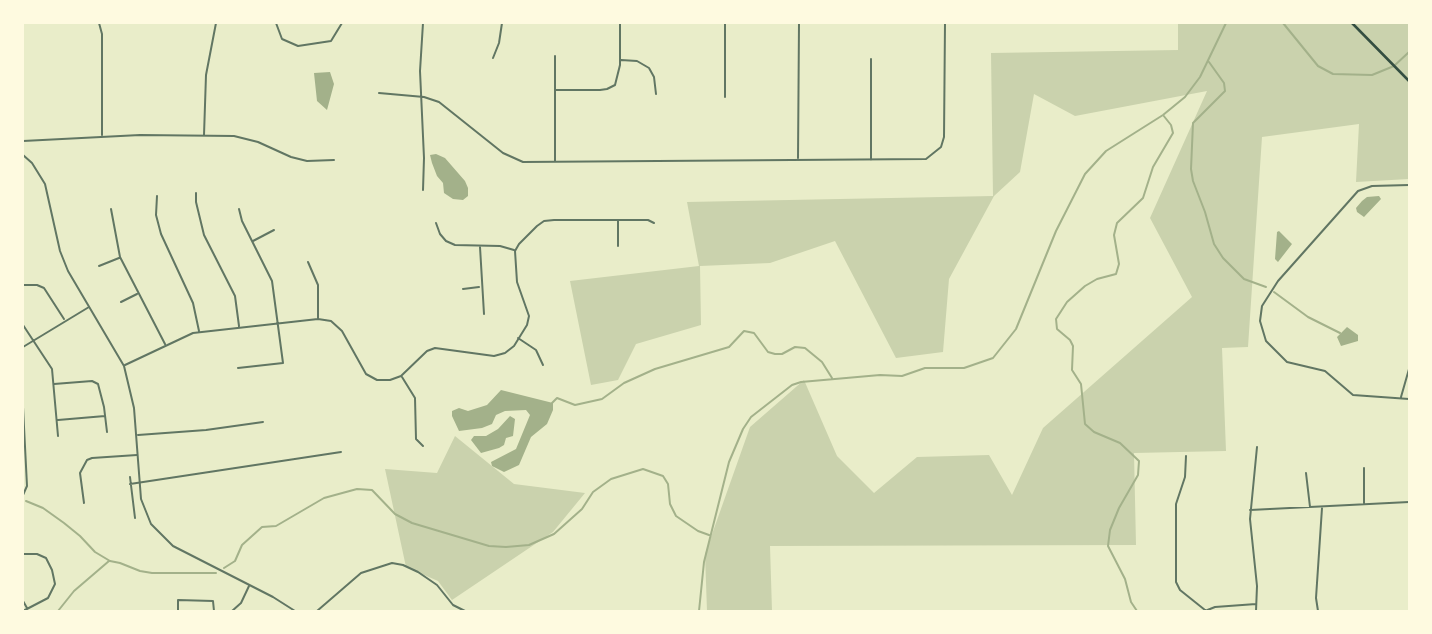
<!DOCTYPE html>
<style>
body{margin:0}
#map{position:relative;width:1432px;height:634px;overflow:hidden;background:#e9edc9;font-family:Lora,serif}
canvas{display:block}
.frame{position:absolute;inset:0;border:24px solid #fefae0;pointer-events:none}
</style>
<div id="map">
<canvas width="1432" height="634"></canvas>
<div class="frame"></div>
</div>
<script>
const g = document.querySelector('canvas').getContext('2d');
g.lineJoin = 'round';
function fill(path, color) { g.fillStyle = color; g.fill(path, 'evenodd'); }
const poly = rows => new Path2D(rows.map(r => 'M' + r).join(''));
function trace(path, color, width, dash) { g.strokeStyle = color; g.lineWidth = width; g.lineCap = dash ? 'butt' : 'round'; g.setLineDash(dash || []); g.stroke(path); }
fill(poly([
 [1178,23,1409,23,1409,179,1356,182,1359,124,1262,137,1248,347,1222,348,1226,451,1134,453,1136,545,770,546,772,611,707,611,705,554,750,427,804,380,837,456,874,493,917,457,989,455,1012,495,1043,428,1192,297,1150,218,1207,91,1075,116,1034,94,1020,172,994,196,949,279,943,352,896,358,835,241,770,263,700,266,701,325,636,344,618,380,591,385,570,281,699,266,687,202,993,196,991,53,1178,50],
 [455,436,514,484,585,493,553,532,452,600,438,581,406,567,385,469,437,473]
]), '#cad2ad');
fill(poly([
 [330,72,334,84,327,110,317,101,314,73],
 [436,154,445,158,465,181,468,188,468,196,463,200,453,199,444,193,443,183,437,176,432,163,430,155],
 [1379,196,1381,199,1364,217,1357,212,1356,208,1362,201,1367,197],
 [1279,231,1292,244,1278,262,1275,259,1277,232],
 [1347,327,1358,335,1358,341,1341,346,1337,337],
 [501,390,553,403,553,410,547,424,531,437,519,465,504,472,492,466,491,462,516,449,530,415,526,410,505,411,496,415,492,424,482,428,459,431,452,416,452,411,459,408,468,411,487,405],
 [510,416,515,419,513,436,506,438,504,445,499,448,481,453,471,440,474,436,486,436,498,429]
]), '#a3b18a');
trace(poly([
 [1283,23,1318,66,1333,74,1372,75,1394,66,1409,52],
 [1209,62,1224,83,1225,91,1193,123,1191,169,1193,181,1205,212,1214,244,1223,258,1244,279,1266,287],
 [1274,292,1308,317,1340,333],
 [552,403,557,398,575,405,602,399,624,383,655,369,729,347,744,331,754,333,768,352,775,354,782,354,795,347,805,348,822,362,832,378],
 [26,501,43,508,64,523,80,536,95,552,110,561,120,563,140,571,152,573,216,573],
 [224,568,235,561,242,545,262,527,276,526,324,498,357,489,372,490,395,514,412,523,489,546,506,547,529,545,554,534,582,509,593,492,611,479,643,469,663,476,668,484,670,504,676,516,698,531,709,535],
 [58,611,74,591,109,561],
 [699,611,704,562,729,462,743,429,751,417,792,385,801,382,880,375,902,376,925,368,964,368,993,358,1016,329,1056,231,1085,174,1106,151,1163,115,1185,97,1200,77,1226,23],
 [1137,611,1131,602,1125,579,1108,546,1110,530,1119,508,1138,475,1139,461,1120,443,1094,432,1085,424,1081,384,1072,370,1073,346,1070,340,1057,329,1056,319,1067,302,1085,286,1097,279,1116,274,1119,264,1114,235,1117,223,1143,198,1153,167,1173,133,1171,125,1163,115]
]), '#a3b18a', 2);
trace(poly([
 [99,23,102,34,102,135],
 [276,23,282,39,298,46,331,41,342,23],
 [725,23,725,97],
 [555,56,555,160],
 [493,58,499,43,502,23],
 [871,59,871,160],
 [621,60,637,61,649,68,654,77,656,94],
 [555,90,600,90,607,89,615,85,620,65,620,23],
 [379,93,424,97,439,102,503,153,523,162,926,159,941,147,944,137,945,23],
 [204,135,206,75,216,23],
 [23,141,140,135,234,136,258,142,291,157,307,161,334,160],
 [798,158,799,23],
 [1409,185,1372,186,1358,191,1278,281,1262,306,1260,321,1266,341,1287,362,1325,371,1353,395,1409,399],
 [423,190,424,158,420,71,423,23],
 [196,193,196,202,204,235,235,296,239,326],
 [157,196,156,215,161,234,193,303,199,331],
 [111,209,120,257,165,344],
 [618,220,618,246],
 [436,223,440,234,446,241,455,245,500,246,514,250],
 [253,241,274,230],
 [480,247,484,314],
 [308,262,318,285,318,319],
 [99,266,119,258],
 [23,285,37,285,44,288,64,319],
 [463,289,479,287],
 [121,302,137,294],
 [23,325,52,369,58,436],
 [518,338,536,350,543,365],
 [23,347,89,307],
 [125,365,193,333,318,319,331,321,342,331,366,374,377,380,390,380,401,376,427,351,435,348,494,356,505,353,514,346,527,325,529,316,517,282,515,251,519,244,537,226,544,221,554,220,648,220,654,223],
 [238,368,283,363,272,281,242,221,239,209],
 [402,377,415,398,416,439,423,446],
 [54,384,92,381,98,384,104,407,107,432],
 [1401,397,1409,369],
 [23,407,27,486,23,495],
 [58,420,105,416],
 [138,435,206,430,263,422],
 [1186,456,1185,477,1176,504,1176,582,1180,590,1205,610],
 [1364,468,1364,503],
 [1306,473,1310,507],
 [130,477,135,518],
 [130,484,341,452],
 [84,503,80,473,87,460,92,458,137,455],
 [1250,510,1409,502],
 [23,554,37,554,46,558,52,570,55,584,48,598,23,611],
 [23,601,27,608],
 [178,611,178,600,213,601,214,611],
 [232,611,241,603,249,586],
 [317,611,361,573,392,563,403,565,418,572,437,585,453,605,465,611],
 [1205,611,1215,607,1256,604],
 [1256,611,1257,586,1250,519,1257,447],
 [1318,611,1316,598,1322,508]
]), '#617663', 2);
trace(poly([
 [23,155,32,163,45,184,60,251,68,271,124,366,134,408,141,499,151,524,173,546,273,597,295,611]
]), '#617663', 2);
trace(poly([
 [1352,23,1409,81]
]), '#344e41', 2.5);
</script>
